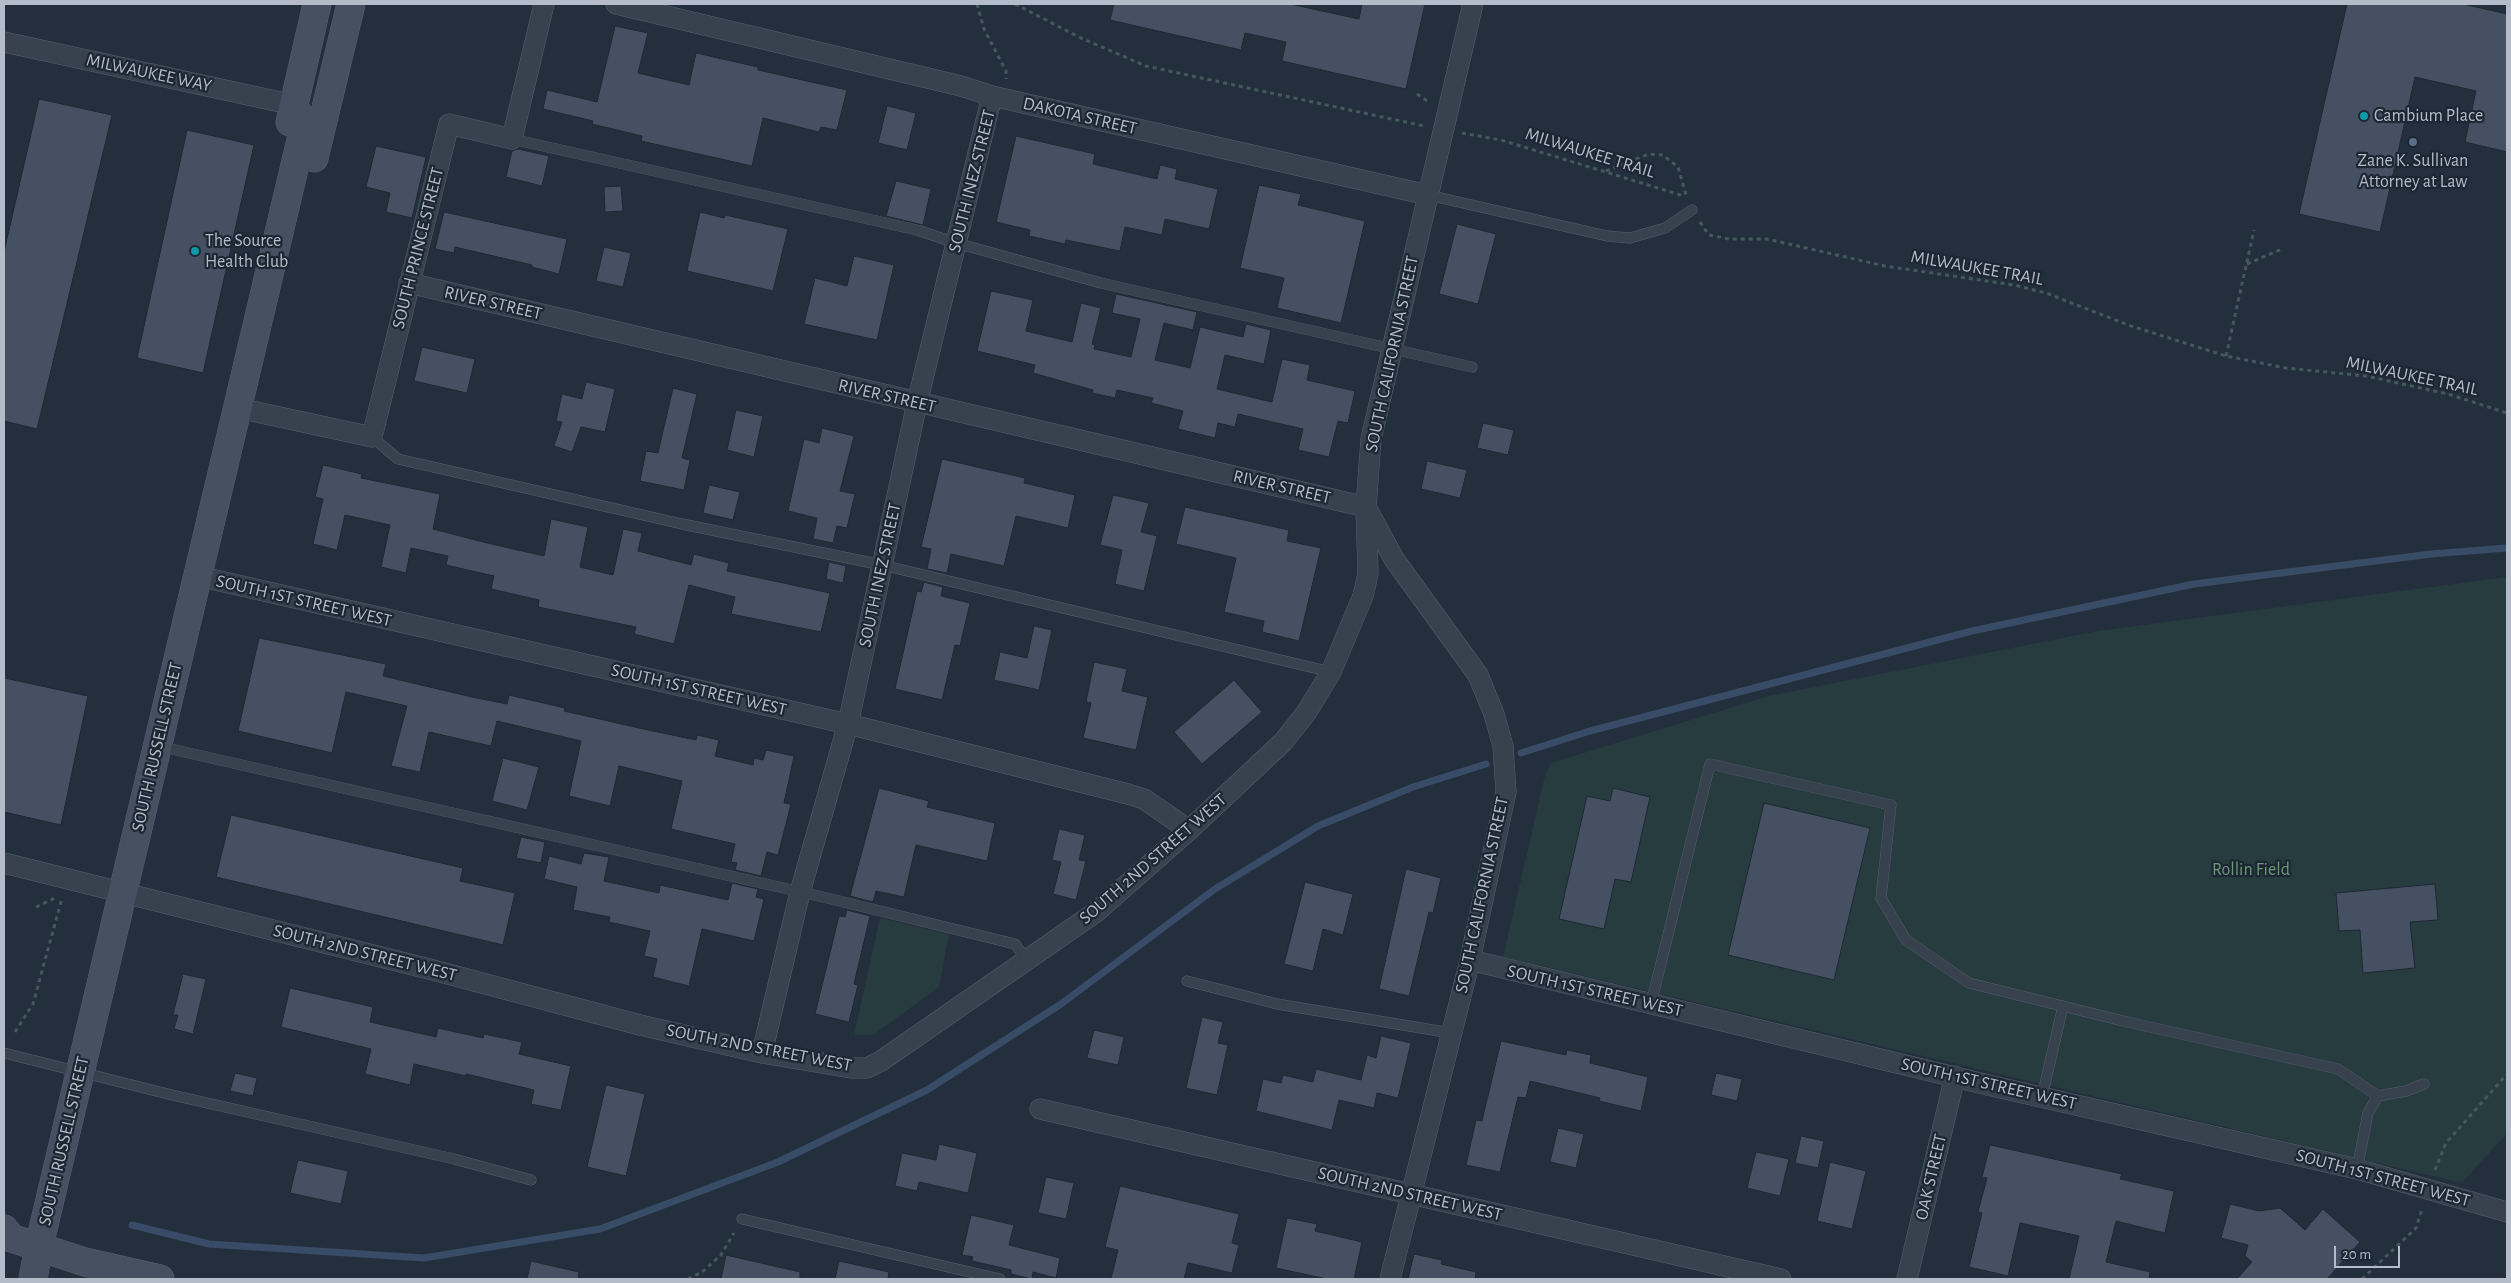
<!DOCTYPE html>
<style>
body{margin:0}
#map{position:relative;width:2511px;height:1283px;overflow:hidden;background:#242f3e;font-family:"Alegreya Sans",sans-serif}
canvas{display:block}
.frame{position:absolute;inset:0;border:5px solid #b4bcc9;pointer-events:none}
.scale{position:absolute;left:2334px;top:1246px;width:66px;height:22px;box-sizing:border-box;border:2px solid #b4bcc9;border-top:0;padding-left:6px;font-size:15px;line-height:18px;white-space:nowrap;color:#b4bcc9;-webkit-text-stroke:4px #1d2633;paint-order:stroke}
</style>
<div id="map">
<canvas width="2511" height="1283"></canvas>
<div class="frame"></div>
<div class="scale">20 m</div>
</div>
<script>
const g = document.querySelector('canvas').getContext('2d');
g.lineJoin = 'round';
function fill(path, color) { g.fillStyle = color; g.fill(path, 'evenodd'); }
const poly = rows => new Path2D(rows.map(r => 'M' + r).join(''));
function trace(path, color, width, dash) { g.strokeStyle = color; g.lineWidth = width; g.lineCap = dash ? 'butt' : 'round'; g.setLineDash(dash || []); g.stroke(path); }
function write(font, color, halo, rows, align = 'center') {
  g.font = font + ' "Alegreya Sans",sans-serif'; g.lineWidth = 4.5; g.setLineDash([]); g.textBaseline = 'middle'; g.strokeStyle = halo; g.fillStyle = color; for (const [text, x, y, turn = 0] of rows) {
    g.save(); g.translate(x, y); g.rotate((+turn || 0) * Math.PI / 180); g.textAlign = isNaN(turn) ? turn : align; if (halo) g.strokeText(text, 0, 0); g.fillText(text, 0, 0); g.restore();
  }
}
fill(poly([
 [2507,577,2507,1133,2462,1183,1503,957,1545,776,1551,763,1769,696,2098,631],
 [880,918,949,934,939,987,873,1035,854,1035]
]), '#263c3f');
trace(poly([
 [1521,753,1590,731,1972,631,2194,584,2431,554,2507,548],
 [132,1225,209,1244,424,1258,600,1229,778,1162,927,1090,1061,1004,1215,889,1318,826,1413,787,1486,764]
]), '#394c67', 7);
const building = poly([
 [1114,4,1290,4,1359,19,1362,4,1425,4,1406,89,1282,61,1286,42,1245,33,1241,50,1110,20,1114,4],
 [2347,4,2463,4,2507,14,2507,152,2465,142,2476,91,2415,77,2380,232,2299,214,2347,4],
 [615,26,648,33,638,73,689,85,696,53,758,67,758,70,847,90,837,130,821,127,819,132,763,118,752,166,641,141,642,136,592,124,593,121,543,109,547,90,597,102,615,26],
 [39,99,112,115,37,429,4,421,4,252,39,99],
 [887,106,916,113,907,150,878,143,887,106],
 [187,130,254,145,203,373,137,358,187,130],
 [1016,136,1095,154,1093,164,1157,179,1160,165,1177,169,1175,179,1218,189,1209,229,1165,219,1162,235,1125,227,1120,251,1066,240,1065,244,1029,236,1030,230,996,222,1016,136],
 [376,146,426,157,412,218,386,212,390,193,366,187,376,146],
 [518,149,549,156,542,186,506,177,512,151,518,149],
 [896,181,931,189,923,225,886,216,896,181],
 [1259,185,1301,194,1298,205,1365,221,1341,323,1277,308,1284,278,1240,268,1259,185],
 [621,186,623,211,605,212,604,187,621,186],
 [444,212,567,239,559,274,532,267,532,265,455,247,454,253,435,249,444,212],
 [700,212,724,218,725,215,788,229,773,291,687,271,700,212],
 [1457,224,1496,234,1478,304,1439,294,1457,224],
 [604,247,631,253,623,287,596,281,604,247],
 [854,256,894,265,877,340,804,324,815,278,847,286,854,256],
 [991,291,1033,300,1026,331,1072,342,1081,303,1101,308,1092,344,1095,345,1094,349,1131,357,1140,319,1112,313,1116,294,1197,312,1193,330,1164,323,1155,360,1190,368,1200,327,1243,337,1246,324,1271,330,1264,364,1225,355,1217,389,1272,402,1282,359,1310,365,1307,380,1355,391,1348,423,1338,421,1329,457,1298,450,1303,429,1238,414,1235,427,1218,423,1215,438,1178,429,1183,411,1151,403,1153,398,1117,390,1115,398,1092,393,1093,390,1033,373,1035,365,977,351,991,291],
 [422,347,475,359,467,393,414,381,422,347],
 [586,382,615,389,605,432,581,427,572,452,554,446,562,422,556,421,562,394,582,399,586,382],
 [673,388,697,394,682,458,690,460,684,490,640,481,646,451,658,453,673,388],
 [736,410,763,416,754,457,727,450,736,410],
 [1483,423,1514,430,1508,455,1477,448,1483,423],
 [822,428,854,436,840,491,855,494,847,528,837,526,833,543,813,539,817,518,788,511,804,439,819,443,822,428],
 [942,459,1025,478,1024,483,1075,495,1068,528,1016,516,1004,566,951,554,947,573,927,569,931,549,921,547,942,459],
 [1427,461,1467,470,1460,498,1421,489,1427,461],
 [323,465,362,474,361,478,440,494,433,529,483,542,544,556,551,519,588,527,580,567,613,575,623,529,642,533,638,551,691,565,694,554,729,563,727,571,830,593,821,632,731,614,735,597,689,585,674,644,634,634,636,627,538,607,539,600,491,589,494,576,446,565,448,556,411,548,406,573,381,567,390,525,345,515,337,550,313,544,323,499,315,497,323,465],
 [709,485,740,492,733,520,703,513,709,485],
 [1113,495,1149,503,1141,532,1157,536,1144,591,1115,584,1122,550,1100,545,1113,495],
 [1185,507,1289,530,1287,541,1321,548,1299,641,1262,632,1264,621,1224,612,1236,558,1176,544,1185,507],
 [829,562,846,566,843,583,826,579,829,562],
 [924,582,943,587,941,596,970,603,960,646,955,645,942,700,895,689,917,591,921,592,924,582],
 [1034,626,1052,630,1039,690,994,680,1000,652,1027,658,1034,626],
 [259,638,386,664,383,676,472,697,507,704,509,695,565,708,564,711,648,730,696,740,697,735,719,740,715,756,753,765,754,758,763,760,766,750,794,756,784,803,791,804,778,855,767,852,761,876,735,870,737,863,731,862,735,844,671,829,682,781,619,766,610,806,569,796,581,741,497,721,491,746,429,732,420,772,391,766,407,706,346,692,332,753,238,731,259,638],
 [1094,662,1127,669,1122,691,1148,697,1136,750,1083,738,1091,703,1086,702,1094,662],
 [4,678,88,696,61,825,4,812,4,678],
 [1234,680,1262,712,1202,764,1174,732,1234,680],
 [503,758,539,767,527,810,492,801,503,758],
 [879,788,929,801,927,807,995,823,987,861,916,845,904,897,876,891,873,902,850,896,879,788],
 [1613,788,1650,797,1631,882,1615,879,1604,929,1559,919,1587,796,1610,801,1613,788],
 [1764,803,1870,828,1834,980,1728,955,1764,803],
 [231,815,463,868,460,881,515,893,503,945,216,877,231,815],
 [1059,829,1085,835,1079,860,1086,861,1076,900,1053,894,1061,862,1052,860,1059,829],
 [521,837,545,842,541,863,516,858,521,837],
 [584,853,609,857,604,881,659,893,660,885,728,900,732,883,758,889,756,897,764,899,754,941,702,929,689,986,653,977,657,959,644,956,650,931,609,922,610,917,573,910,577,887,544,879,549,856,581,864,584,853],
 [1406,869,1441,878,1433,913,1429,912,1409,996,1379,989,1406,869],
 [1305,882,1353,894,1343,935,1323,929,1313,971,1284,964,1305,882],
 [2435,884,2438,920,2410,922,2415,968,2363,973,2360,930,2339,931,2336,893,2435,884],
 [847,910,870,916,854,984,858,985,849,1022,815,1014,839,916,845,917,847,910],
 [183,974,206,979,193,1034,174,1029,178,1015,173,1015,183,974],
 [290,988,373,1007,370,1022,436,1037,438,1028,483,1038,484,1034,522,1042,519,1054,571,1066,561,1110,531,1104,534,1090,466,1074,466,1076,414,1064,410,1085,365,1074,371,1049,281,1027,290,988],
 [1202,1017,1223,1022,1218,1043,1228,1045,1217,1095,1186,1088,1202,1017],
 [1094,1030,1124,1037,1118,1065,1087,1058,1094,1030],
 [1381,1036,1411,1043,1398,1098,1377,1093,1374,1108,1339,1100,1332,1130,1256,1111,1263,1079,1281,1083,1283,1075,1313,1082,1316,1069,1361,1080,1367,1055,1376,1058,1381,1036],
 [1501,1041,1566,1055,1567,1050,1591,1055,1590,1063,1648,1077,1641,1111,1599,1101,1600,1098,1530,1081,1526,1098,1518,1097,1500,1172,1466,1165,1476,1120,1482,1121,1501,1041],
 [235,1073,257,1078,253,1096,230,1091,235,1073],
 [1716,1073,1742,1079,1737,1101,1711,1095,1716,1073],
 [606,1085,645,1094,626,1176,587,1167,606,1085],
 [1558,1128,1584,1134,1576,1168,1550,1162,1558,1128],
 [1801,1136,1824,1141,1818,1168,1795,1163,1801,1136],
 [939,1144,977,1153,968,1193,919,1182,917,1191,895,1186,902,1153,936,1160,939,1144],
 [1990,1145,2122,1174,2120,1179,2174,1191,2165,1233,2116,1221,2106,1262,2150,1272,2149,1279,2069,1279,2079,1236,2020,1223,2008,1276,1969,1267,1982,1213,1978,1212,1987,1178,1982,1177,1990,1145],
 [1756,1152,1789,1159,1780,1196,1747,1188,1756,1152],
 [298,1160,348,1171,341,1204,290,1193,298,1160],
 [1830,1162,1866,1171,1852,1229,1817,1221,1830,1162],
 [1046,1177,1074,1183,1066,1219,1038,1213,1046,1177],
 [1120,1186,1239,1214,1232,1243,1239,1245,1232,1273,1188,1263,1184,1279,1111,1279,1118,1250,1105,1247,1120,1186],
 [2230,1204,2259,1211,2280,1208,2305,1230,2323,1209,2360,1242,2327,1279,2237,1279,2252,1262,2245,1256,2248,1245,2221,1238,2230,1204],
 [971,1215,1014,1225,1009,1245,1060,1258,1056,1278,1033,1272,1032,1279,1011,1274,1011,1270,972,1261,973,1257,962,1255,971,1215],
 [1287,1218,1317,1224,1315,1231,1362,1242,1354,1279,1327,1279,1276,1268,1287,1218],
 [1414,1254,1442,1260,1441,1264,1476,1272,1475,1279,1408,1279,1414,1254],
 [726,1255,800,1272,800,1279,721,1279,726,1255],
 [531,1261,579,1272,578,1279,527,1279,531,1261],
 [839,1261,889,1272,888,1279,835,1279,839,1261]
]);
fill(building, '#455162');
trace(building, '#1f2835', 1);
const service = poly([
 [512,139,917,230,956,243,1101,283,1472,367],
 [1428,195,1607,236,1630,238,1665,228,1692,210],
 [372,437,398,459,682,524,882,565,1331,672],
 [158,746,823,897,1015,944,1027,960],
 [1187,981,1277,1004,1451,1033],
 [1651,1004,1710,764,1891,805,1881,898,1906,940,1969,983,2123,1021,2338,1069,2378,1096],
 [4,1053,172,1095,454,1159,531,1180],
 [2042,1097,2063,1006],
 [2357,1169,2368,1113,2378,1096,2406,1091,2424,1084],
 [742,1219,1000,1279]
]);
const minor = poly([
 [616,4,961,86,992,96,1428,195],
 [4,42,294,105],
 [238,408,372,437,449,124,512,139,544,4],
 [198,576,848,724,1128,794,1144,799,1189,830],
 [4,863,433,970,640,1025,762,1053,851,1068,867,1068,881,1061,1096,912,1189,830,1283,742,1306,713,1331,672,1363,596,1368,574,1366,507,409,283],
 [1470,960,1988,1085,2357,1169,2507,1212],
 [762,1053,800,892,848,724,917,403,992,96],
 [1040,1109,1781,1279],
 [1390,1279,1470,960,1506,792,1503,746,1494,714,1478,675,1394,559,1366,507,1371,439,1473,4],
 [1907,1279,1955,1076]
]);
const secondary = poly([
 [290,122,317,4],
 [314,158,351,4],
 [4,1229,11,1238,85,1262,160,1279],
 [33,1279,39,1246,304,127,294,105]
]);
trace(service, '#565f6c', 11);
trace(minor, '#565f6c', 21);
trace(secondary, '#565f6c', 29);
trace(poly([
 [977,4,984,29,1006,71,1006,79],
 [1015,4,1081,38,1146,66,1424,126],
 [1417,94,1429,102],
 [1462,133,1501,140,1684,196],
 [1606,171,1649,154,1663,155,1678,167,1686,195],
 [1700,222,1709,235,1729,239,1767,239,1885,266,2014,285,2046,293,2131,326,2226,356,2286,368,2366,376,2448,394,2507,413],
 [2247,264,2282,249],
 [2226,356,2254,230],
 [36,907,55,898],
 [15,1032,33,1004,62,898],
 [2435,1170,2446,1143,2507,1074],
 [688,1279,702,1272,721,1255,734,1233],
 [2362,1279,2416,1228,2422,1209]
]), '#44595c', 3, [4, 4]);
trace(service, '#38414e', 10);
trace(minor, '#38414e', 20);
trace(secondary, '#465061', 28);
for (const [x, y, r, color] of [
 [2364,116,5,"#0f9aa8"],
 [2413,142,5,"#5c6f8a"],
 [195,251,5,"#0f9aa8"]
]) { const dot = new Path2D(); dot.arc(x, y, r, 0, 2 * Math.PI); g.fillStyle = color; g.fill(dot); trace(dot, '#1d2633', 2); }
write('18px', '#b4bcc9', '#1d2633', [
 ["MILWAUKEE WAY",149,73,12],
 ["DAKOTA STREET",1080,116,13],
 ["MILWAUKEE TRAIL",1590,153,17],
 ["SOUTH INEZ STREET",972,181,-76],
 ["SOUTH PRINCE STREET",418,248,-76],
 ["MILWAUKEE TRAIL",1977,268,10],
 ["RIVER STREET",493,303,13],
 ["SOUTH CALIFORNIA STREET",1392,354,-78],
 ["MILWAUKEE TRAIL",2412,376,12],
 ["RIVER STREET",887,396,13],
 ["RIVER STREET",1282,487,13],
 ["SOUTH INEZ STREET",880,575,-78],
 ["SOUTH 1ST STREET WEST",304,601,13],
 ["SOUTH 1ST STREET WEST",699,690,13],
 ["SOUTH RUSSELL STREET",157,747,-77],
 ["SOUTH 2ND STREET WEST",1153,859,-41],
 ["SOUTH CALIFORNIA STREET",1482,895,-78],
 ["SOUTH 2ND STREET WEST",365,953,14],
 ["SOUTH 1ST STREET WEST",1595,991,13],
 ["SOUTH 2ND STREET WEST",759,1048,11],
 ["SOUTH 1ST STREET WEST",1989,1084,13],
 ["SOUTH RUSSELL STREET",64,1141,-77],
 ["OAK STREET",1931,1177,-77],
 ["SOUTH 1ST STREET WEST",2383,1178,15],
 ["SOUTH 2ND STREET WEST",1410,1194,13]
]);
write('18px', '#b4bcc9', '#1d2633', [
 ["Cambium Place",2374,116],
 ["Zane K. Sullivan",2413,161,"center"],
 ["Attorney at Law",2413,182,"center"],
 ["The Source",205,241],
 ["Health Club",205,262]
], 'left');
write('18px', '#6b9a76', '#1d2633', [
 ["Rollin Field",2251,870]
]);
</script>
